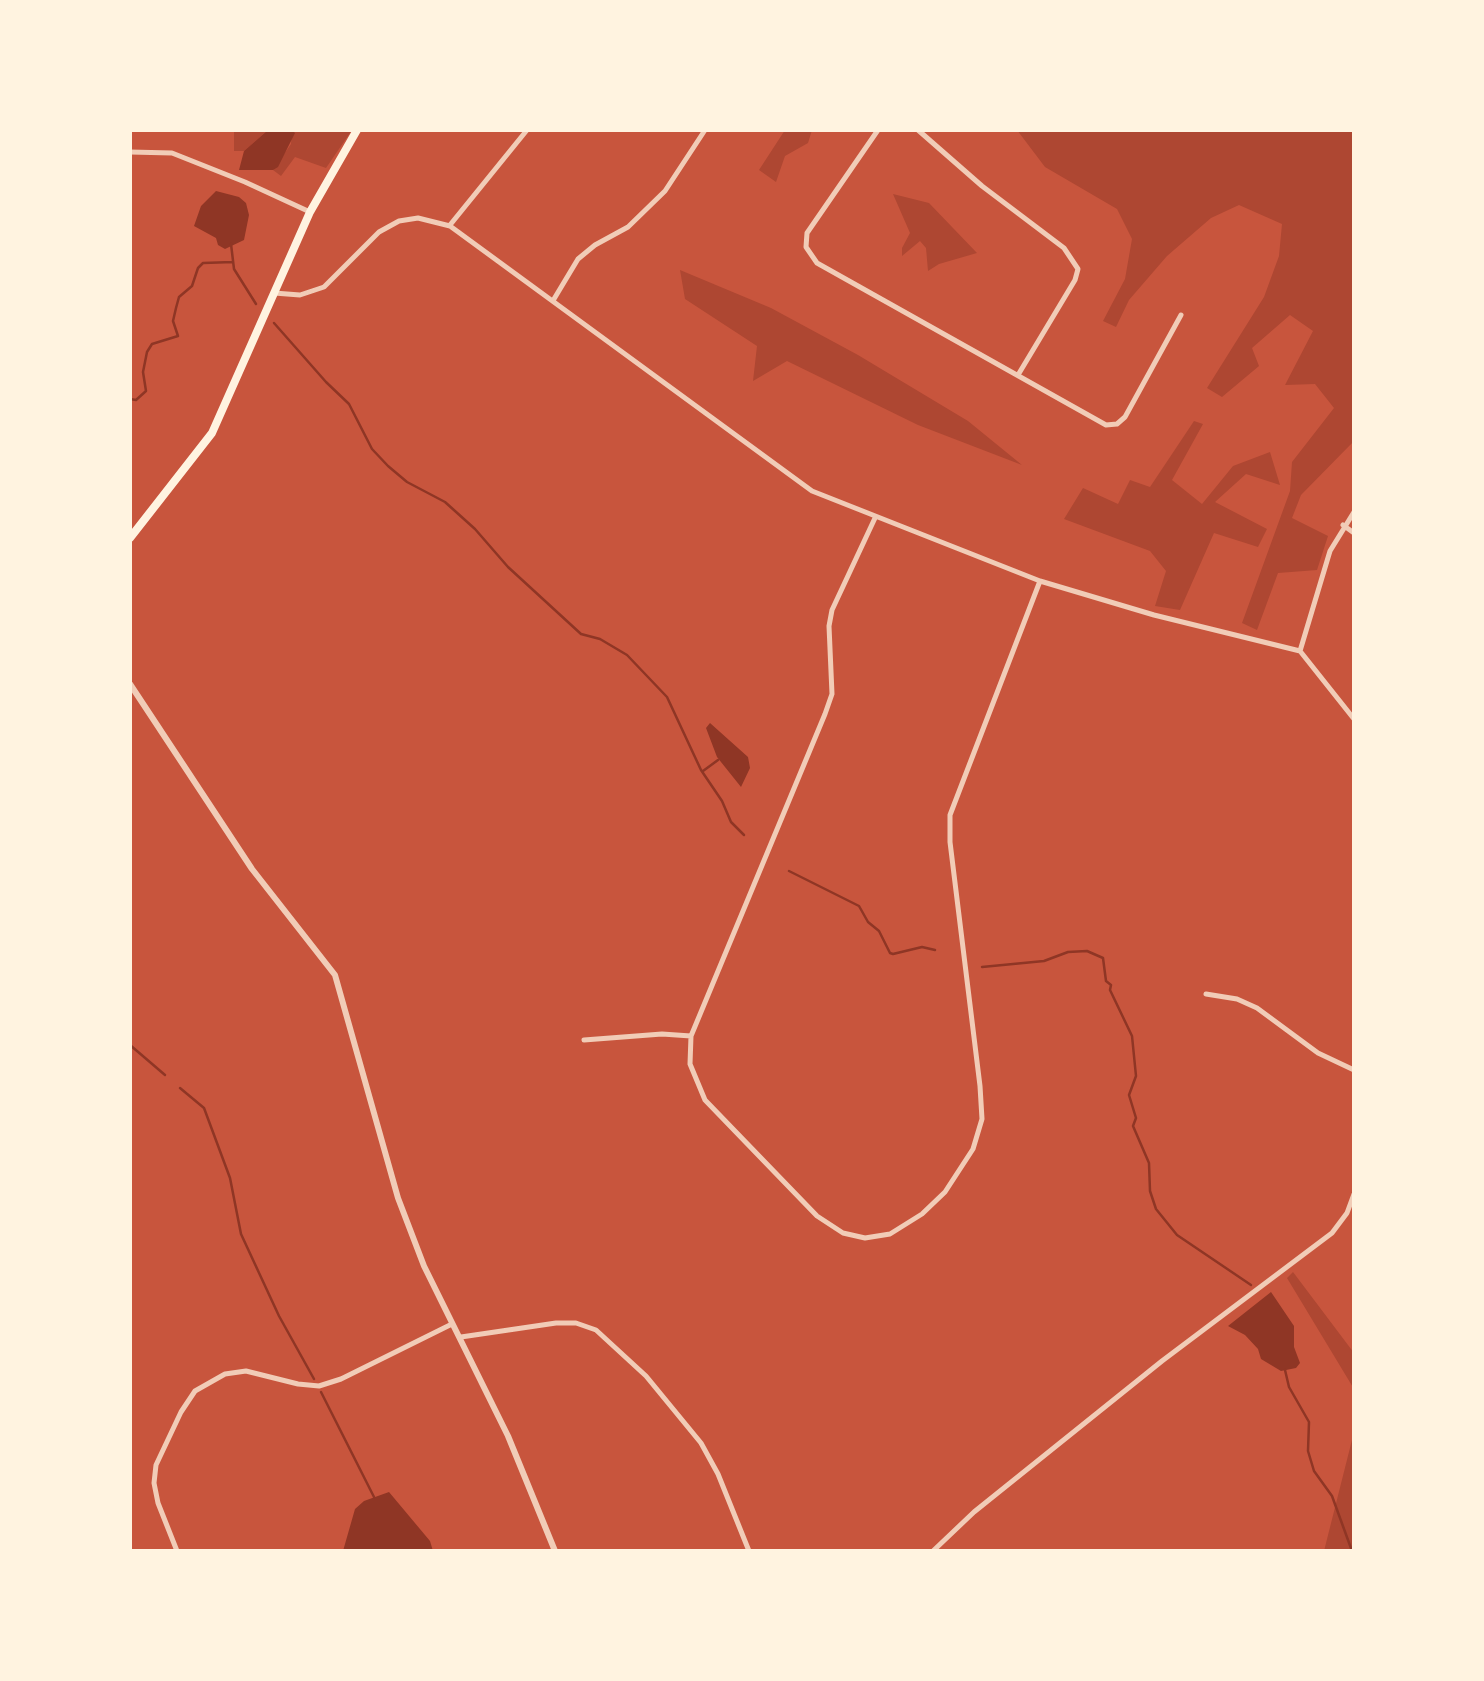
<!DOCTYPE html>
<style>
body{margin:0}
#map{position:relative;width:1484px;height:1681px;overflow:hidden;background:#c8553d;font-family:"Archivo Narrow",sans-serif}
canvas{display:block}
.frame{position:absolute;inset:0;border:132px solid #fff3e0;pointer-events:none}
</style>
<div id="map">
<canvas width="1484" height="1681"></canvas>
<div class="frame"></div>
</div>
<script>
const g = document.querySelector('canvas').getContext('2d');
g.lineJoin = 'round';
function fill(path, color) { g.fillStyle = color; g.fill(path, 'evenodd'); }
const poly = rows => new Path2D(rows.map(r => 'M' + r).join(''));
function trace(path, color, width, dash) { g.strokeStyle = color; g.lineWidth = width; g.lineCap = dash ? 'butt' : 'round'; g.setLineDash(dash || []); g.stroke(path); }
fill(poly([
 [234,130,268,130,244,151,234,151],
 [292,130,352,130,326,168,295,157,281,176,273,170,291,144],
 [785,130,812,130,808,143,785,156,776,182,759,170],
 [1017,130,1354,130,1354,441,1301,495,1292,518,1328,536,1317,570,1278,573,1257,630,1242,623,1290,491,1292,462,1334,408,1315,384,1285,385,1313,331,1290,315,1252,348,1259,366,1222,397,1207,388,1264,297,1279,256,1282,224,1239,205,1211,218,1167,256,1129,300,1116,327,1103,321,1125,279,1132,239,1117,209,1045,167],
 [893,194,929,203,977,253,939,264,928,271,926,248,920,241,902,256,902,248,910,233],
 [680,270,771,308,858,355,968,421,1022,465,918,425,787,361,753,381,757,346,685,299],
 [1194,421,1203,424,1172,480,1202,504,1233,466,1270,452,1280,485,1246,474,1215,502,1267,529,1258,547,1214,533,1180,610,1155,606,1166,571,1150,551,1064,519,1083,488,1118,504,1130,480,1150,487],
 [1293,1272,1354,1353,1354,1389,1287,1278],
 [1354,1432,1354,1551,1324,1551]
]), '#ae4732');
fill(poly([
 [268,130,292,130,295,133,278,167,273,170,239,170,244,151],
 [216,191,239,197,246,203,249,215,244,240,225,249,218,245,216,238,194,226,201,206],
 [710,723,748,757,750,768,741,787,717,757,706,728],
 [1271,1292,1294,1326,1294,1347,1300,1363,1296,1368,1281,1371,1261,1359,1258,1349,1245,1335,1228,1326],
 [389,1492,430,1541,433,1551,343,1551,355,1509,364,1501]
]), '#8f3625');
trace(poly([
 [231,244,234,269,256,304],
 [274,323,326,382,349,404,372,449,388,466,407,482,445,502,475,529,508,567,581,634,600,639,627,655,667,697,701,770,722,801,731,822,744,835],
 [130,399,136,400,146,391,143,372,147,352,152,344,178,336,173,321,176,308,179,297,192,286,198,268,203,263,233,262],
 [703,771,718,760],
 [789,871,859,906,868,922,879,931,890,953,893,954,922,947,935,950],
 [982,967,1044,961,1068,952,1087,951,1103,958,1106,981,1111,985,1110,990,1132,1036,1136,1076,1129,1095,1136,1118,1133,1126,1149,1163,1150,1191,1156,1209,1177,1235,1251,1285],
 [130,1045,165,1075],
 [180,1088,204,1108,230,1178,241,1234,279,1316,314,1379],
 [1285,1370,1289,1387,1309,1422,1308,1451,1314,1471,1332,1496,1352,1551],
 [321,1392,374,1497]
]), '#8f3625', 2.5);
trace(poly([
 [878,130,807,233,806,247,817,263,1106,425,1117,424,1125,417,1181,315],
 [918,130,982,186,1064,248,1078,269,1075,280,1018,375],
 [130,152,172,153,245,182,310,212],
 [450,225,527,130],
 [274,293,300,295,324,287,379,232,399,221,418,218,450,226,812,491,1040,581,1154,615,1300,651,1354,719],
 [554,299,578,259,595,245,628,227,665,191,705,130],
 [875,518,832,610,829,626,832,694,825,714,691,1036,690,1064,705,1100,817,1216,843,1233,865,1238,890,1234,922,1214,945,1192,973,1149,982,1119,980,1086,950,842,950,815,1040,581],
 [1343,525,1354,533],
 [1300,651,1330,551,1354,512],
 [1206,994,1237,999,1257,1008,1318,1053,1354,1070],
 [584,1040,662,1034,691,1036],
 [461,1337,556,1323,576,1323,596,1330,646,1376,701,1443,718,1474,749,1551],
 [177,1551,158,1503,154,1483,156,1465,181,1412,195,1391,225,1374,246,1371,298,1384,319,1386,341,1379,452,1324],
 [933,1551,974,1512,1162,1361,1332,1233,1347,1213,1354,1194]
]), '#f1ccb7', 5);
trace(poly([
 [130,684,252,869,335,975,398,1198,424,1266,508,1436,555,1551]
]), '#f1ccb7', 6);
trace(poly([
 [130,538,212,433,310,212,357,130]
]), '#fff3e0', 8);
</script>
